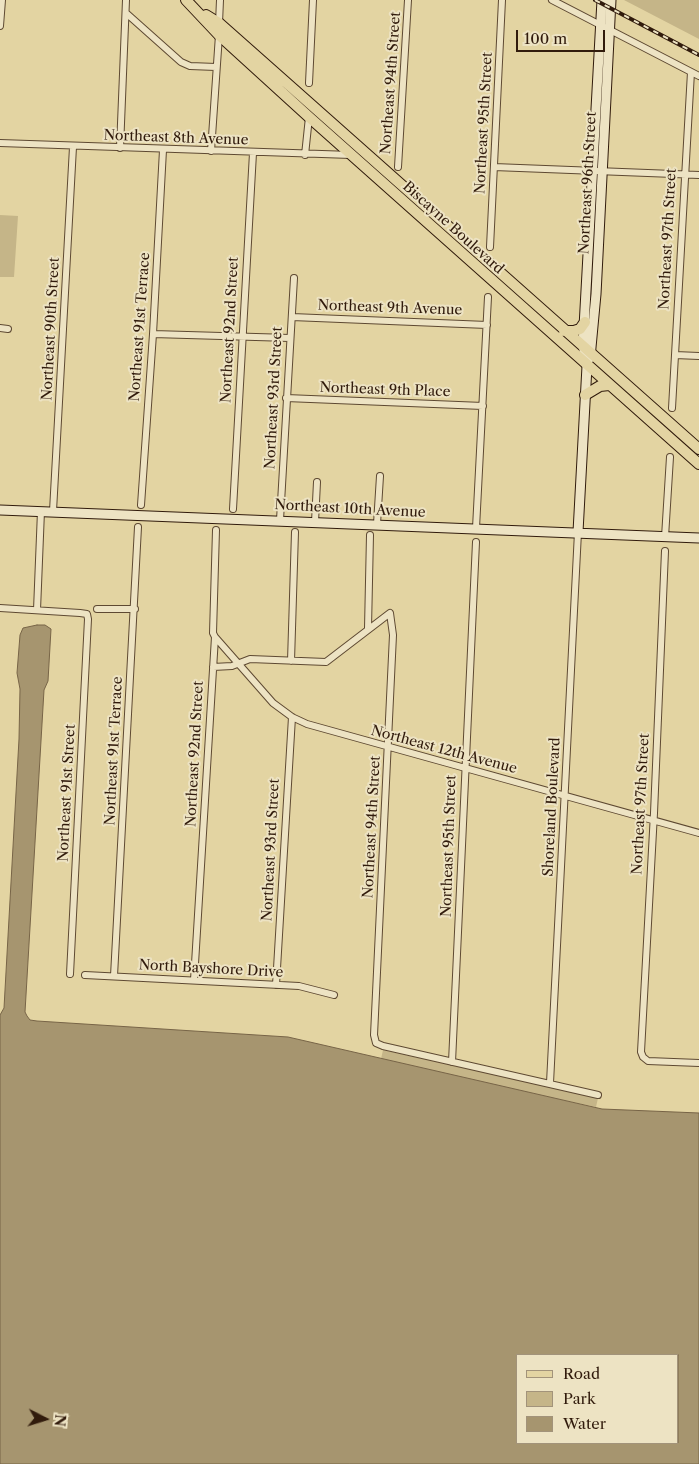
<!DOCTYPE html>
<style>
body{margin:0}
#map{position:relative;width:699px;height:1464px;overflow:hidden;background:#e3d4a2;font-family:"Libre Caslon Text",serif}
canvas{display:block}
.legend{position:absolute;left:516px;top:1354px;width:162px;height:90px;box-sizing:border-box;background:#ede3c3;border:1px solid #a2937a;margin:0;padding:6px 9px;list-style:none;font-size:15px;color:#311b0c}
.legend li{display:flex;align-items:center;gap:10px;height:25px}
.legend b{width:25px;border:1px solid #a2937a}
.north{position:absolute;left:20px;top:1394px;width:50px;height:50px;-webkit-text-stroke:4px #ede3c3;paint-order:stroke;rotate:95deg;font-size:14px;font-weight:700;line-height:20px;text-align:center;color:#311b0c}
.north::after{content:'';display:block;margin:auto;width:18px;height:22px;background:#311b0c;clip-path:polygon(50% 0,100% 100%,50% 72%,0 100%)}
.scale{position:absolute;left:516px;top:30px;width:89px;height:22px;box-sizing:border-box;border:2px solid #311b0c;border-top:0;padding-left:6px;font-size:15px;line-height:18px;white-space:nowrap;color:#311b0c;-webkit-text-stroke:4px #ede3c3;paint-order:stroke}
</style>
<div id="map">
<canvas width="699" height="1464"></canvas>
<ul class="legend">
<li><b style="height:6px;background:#e3d4a2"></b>Road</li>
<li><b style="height:14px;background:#c5b588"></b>Park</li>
<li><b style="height:14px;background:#a6956f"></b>Water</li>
</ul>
<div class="north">N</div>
<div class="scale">100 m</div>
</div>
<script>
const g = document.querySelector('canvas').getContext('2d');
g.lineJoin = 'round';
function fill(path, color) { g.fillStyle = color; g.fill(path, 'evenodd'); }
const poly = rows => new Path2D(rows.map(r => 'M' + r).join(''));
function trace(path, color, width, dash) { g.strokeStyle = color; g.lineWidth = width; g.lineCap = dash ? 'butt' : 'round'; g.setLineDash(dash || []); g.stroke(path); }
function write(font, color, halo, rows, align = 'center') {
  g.font = font + ' "Libre Caslon Text",serif'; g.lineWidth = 4; g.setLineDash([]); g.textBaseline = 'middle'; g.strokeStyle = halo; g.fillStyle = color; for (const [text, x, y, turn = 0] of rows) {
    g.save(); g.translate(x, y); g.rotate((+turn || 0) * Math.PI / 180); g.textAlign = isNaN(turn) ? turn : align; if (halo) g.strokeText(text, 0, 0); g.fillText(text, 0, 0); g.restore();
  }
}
fill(poly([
 [624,0,699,0,699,39],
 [0,215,18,216,14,277,0,277],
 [383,1050,598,1098,596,1107,553,1098,381,1059]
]), '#c5b588');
const water = poly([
 [37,625,45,625,51,629,48,681,44,690,25,1012,27,1016,30,1020,37,1021,288,1037,602,1109,699,1113,699,1464,0,1464,0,1015,4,1008,19,739,20,689,17,673,20,635,23,628,37,625],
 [678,1355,678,1443,518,1443,518,1355,678,1355]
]);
fill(water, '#a6956f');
trace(water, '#776447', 1);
const street = poly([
 [552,0,699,76],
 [126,13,181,62,190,66,216,67],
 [219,23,220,0],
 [0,26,2,0],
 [309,83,313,0],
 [0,143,351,155],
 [120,148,126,0],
 [211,151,219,35],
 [305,155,309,117],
 [398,167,408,0],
 [494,167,699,175],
 [490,247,502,0],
 [292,317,487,325],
 [0,328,8,329],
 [153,334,290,338],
 [675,355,699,356],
 [286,398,483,406],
 [672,408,691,72],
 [141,505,153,334,163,150],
 [233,509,253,153],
 [53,511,73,147],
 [280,520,294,278],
 [315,522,317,482],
 [377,524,380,476],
 [476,528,488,297],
 [665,537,670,457],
 [665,551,654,813,641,1052,643,1057,648,1061,699,1063],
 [0,608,80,613,87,614,88,619,70,974],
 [97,609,135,609],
 [37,610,41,511],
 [368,628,370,535],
 [215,637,273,703,292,717,307,724,699,833],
 [291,661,295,532],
 [213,667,232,666,250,659,326,662,390,613,393,635,374,1035,376,1043,383,1046,598,1095],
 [85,975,299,986,334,995],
 [114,976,138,527],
 [194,980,215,637,213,633,216,530],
 [276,985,292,717],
 [452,1062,476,542],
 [550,1083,578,532]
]);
const secondary = poly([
 [590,358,596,294,611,0],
 [0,510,699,538],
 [578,532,587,366,583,345,602,0]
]);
const primary = poly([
 [186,0,219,35,309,117,699,464],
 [206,15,219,23,307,101,699,449],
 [564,331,574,331,580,329,585,322],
 [585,395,600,386,609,385]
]);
trace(street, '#5e4932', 8);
trace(secondary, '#311b0c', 11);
trace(primary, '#311b0c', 12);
trace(street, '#ede3c3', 6);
trace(secondary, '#ede3c3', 9);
trace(primary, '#e3d4a2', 10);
const rail = poly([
 [595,0,699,55]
]);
trace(rail, '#311b0c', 4);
trace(rail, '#ede3c3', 2, [5.5]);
write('14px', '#311b0c', '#ede3c3', [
 ["Northeast 94th Street",391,83,-86],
 ["Northeast 95th Street",484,123,-87],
 ["Northeast 8th Avenue",176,138,2],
 ["Northeast 96th Street",588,183,-87],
 ["Biscayne Boulevard",453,228,42],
 ["Northeast 97th Street",668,239,-87],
 ["Northeast 9th Avenue",390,308,2],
 ["Northeast 91st Terrace",140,327,-86],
 ["Northeast 90th Street",51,329,-87],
 ["Northeast 92nd Street",230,330,-87],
 ["Northeast 9th Place",385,390,2],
 ["Northeast 93rd Street",274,398,-87],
 ["Northeast 10th Avenue",350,509,3],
 ["Northeast 12th Avenue",444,750,15],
 ["Northeast 91st Terrace",114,751,-87],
 ["Northeast 92nd Street",195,754,-87],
 ["Northeast 91st Street",67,793,-87],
 ["Northeast 97th Street",641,804,-87],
 ["Shoreland Boulevard",552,807,-87],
 ["Northeast 94th Street",372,827,-87],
 ["Northeast 95th Street",449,846,-88],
 ["Northeast 93rd Street",271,850,-87],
 ["North Bayshore Drive",211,969,3]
]);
</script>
